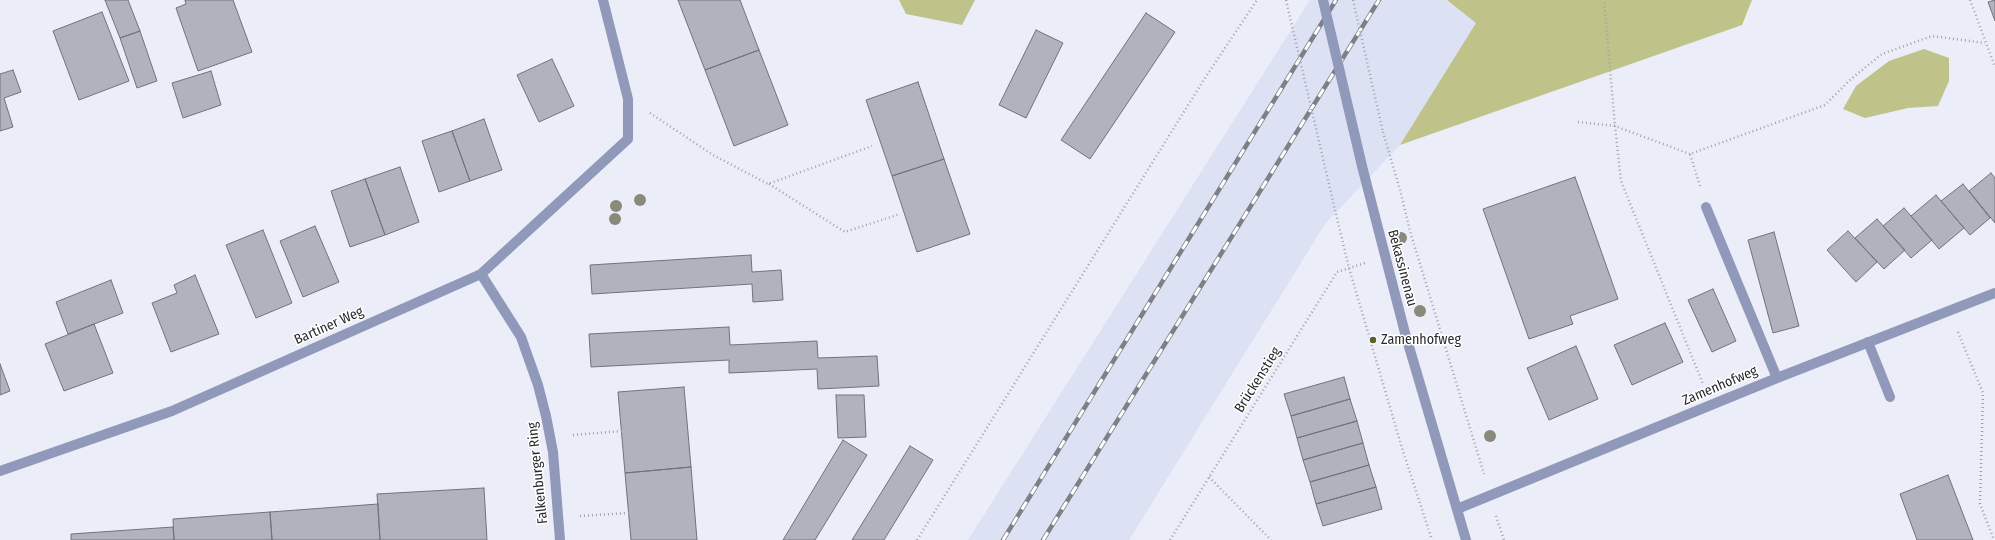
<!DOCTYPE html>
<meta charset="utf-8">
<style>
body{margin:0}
canvas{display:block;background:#ebedf8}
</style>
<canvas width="1995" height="540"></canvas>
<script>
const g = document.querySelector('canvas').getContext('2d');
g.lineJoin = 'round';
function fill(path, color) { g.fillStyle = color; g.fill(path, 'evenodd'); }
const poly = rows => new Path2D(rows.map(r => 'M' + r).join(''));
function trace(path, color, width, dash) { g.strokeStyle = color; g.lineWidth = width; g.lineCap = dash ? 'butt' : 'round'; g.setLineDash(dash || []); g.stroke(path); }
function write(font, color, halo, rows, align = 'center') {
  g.font = font + ' "Fira Sans Condensed",sans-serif'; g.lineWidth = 3; g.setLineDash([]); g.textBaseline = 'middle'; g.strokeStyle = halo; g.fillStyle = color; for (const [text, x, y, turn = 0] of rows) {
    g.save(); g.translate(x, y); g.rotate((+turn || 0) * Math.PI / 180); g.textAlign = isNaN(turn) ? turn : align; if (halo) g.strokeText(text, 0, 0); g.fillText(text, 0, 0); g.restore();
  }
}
fill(poly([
 [1310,0,1447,0,1477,23,1400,145,1325,224,1129,540,968,540]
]), '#dde1f4');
fill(poly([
 [899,0,975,0,962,25,906,14],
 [1447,0,1752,0,1742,25,1400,145,1476,23],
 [1924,49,1949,58,1949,81,1938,106,1908,108,1865,118,1843,109,1856,86,1889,61]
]), '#bfc38a');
const building = poly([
 [105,0,128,0,140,31,120,38,105,0],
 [185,0,233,0,252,52,198,71,176,8,186,4,185,0],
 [678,0,740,0,759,50,705,70,678,0],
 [1995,0,1995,21,1988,2,1995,0],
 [102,12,129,81,79,100,53,31,102,12],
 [1146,13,1175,32,1090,159,1061,140,1146,13],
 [1036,30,1063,43,1026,118,999,105,1036,30],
 [140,31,157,81,137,88,120,38,140,31],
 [759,50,788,125,734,146,705,70,759,50],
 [552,59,574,106,539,122,517,75,552,59],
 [13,70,21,92,4,98,13,127,0,131,0,74,13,70],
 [211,71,221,105,183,118,172,83,211,71],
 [918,82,944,159,892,176,866,100,918,82],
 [484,119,502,170,470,181,452,131,484,119],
 [452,131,470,181,439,192,422,141,452,131],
 [944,159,970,234,917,252,892,176,944,159],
 [400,167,419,222,385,235,365,179,400,167],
 [1991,173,1995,178,1995,223,1969,191,1991,173],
 [1575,177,1618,299,1570,316,1573,324,1529,339,1483,209,1575,177],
 [365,179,385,235,350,247,331,191,365,179],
 [1963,184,1990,218,1970,235,1941,201,1963,184],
 [1936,195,1964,228,1939,249,1911,216,1936,195],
 [1904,208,1932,240,1911,258,1883,226,1904,208],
 [1877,219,1905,250,1884,269,1855,238,1877,219],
 [315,226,339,282,303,297,280,241,315,226],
 [263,230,292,303,256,318,226,245,263,230],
 [1848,231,1877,262,1856,282,1827,250,1848,231],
 [1774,232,1799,326,1773,333,1748,240,1774,232],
 [751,255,752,272,781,270,783,300,753,302,752,284,592,294,590,265,751,255],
 [195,275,219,334,171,352,152,303,177,293,174,285,195,275],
 [111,280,123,313,68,334,56,302,111,280],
 [1713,289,1736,341,1712,352,1688,300,1713,289],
 [1665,323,1683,362,1632,385,1614,345,1665,323],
 [94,324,113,373,64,391,45,344,94,324],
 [729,327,730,345,817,341,818,358,877,356,879,386,818,389,817,369,729,373,729,360,591,367,589,334,729,327],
 [1576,346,1598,399,1549,420,1527,368,1576,346],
 [0,364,10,391,0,395,0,364],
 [1344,377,1350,399,1291,416,1284,394,1344,377],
 [684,387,691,467,625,473,618,392,684,387],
 [836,395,864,395,866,437,838,438,836,395],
 [1350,399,1357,421,1297,438,1291,416,1350,399],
 [1357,421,1363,443,1303,460,1297,438,1357,421],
 [843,440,867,455,815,540,783,540,843,440],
 [1363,443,1369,465,1310,482,1303,460,1363,443],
 [910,446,933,460,884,540,852,540,910,446],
 [1369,465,1376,487,1316,504,1310,482,1369,465],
 [691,467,697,540,631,540,625,473,691,467],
 [1948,475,1973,540,1917,540,1900,494,1948,475],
 [1376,487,1382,509,1323,526,1316,504,1376,487],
 [484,488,487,540,380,540,377,494,484,488],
 [378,504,380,540,272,540,270,512,378,504],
 [270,512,272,540,174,540,173,519,270,512],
 [173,527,174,540,71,540,71,534,173,527]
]);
fill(building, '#b0b3bd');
trace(building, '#70727c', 1);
trace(poly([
 [1970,0,1995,67],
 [650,113,713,155,768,184,872,146],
 [1578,122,1615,126,1604,0],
 [1383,132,1400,190,1410,231,1484,474],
 [1690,154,1615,126,1621,181,1703,384],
 [769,184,845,232,900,214],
 [1700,186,1690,154,1825,105,1851,79,1882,54,1932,36,1985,43],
 [1335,210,1349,268,1402,448,1432,540],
 [1958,332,1983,393,1980,504,1994,540],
 [573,435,622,431],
 [1209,477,1271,540],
 [580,516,629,513],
 [1496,516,1504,540],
 [917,540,1205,78,1257,0],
 [1170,540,1337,272,1365,263]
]), '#a1a3ab', 2.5, [1, 3]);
trace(poly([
 [1362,166,1405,333,1466,540],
 [1706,207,1777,378],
 [481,274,521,337,538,385,546,416,553,452,560,540],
 [1868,342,1890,397],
 [0,471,172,411,481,274,628,139,628,99,603,0],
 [1457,509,1777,378,1995,293]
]), '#9199bb', 10);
const rail = poly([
 [1003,540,1336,0],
 [1043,540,1379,0]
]);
trace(rail, '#7f8087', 4.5);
trace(rail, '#fff', 3, [9]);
trace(poly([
 [1286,0,1335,210],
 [1353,0,1383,132]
]), '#a1a3ab', 2.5, [1, 3]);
trace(poly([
 [1323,0,1362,166]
]), '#9199bb', 10);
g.fillStyle = '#898a7a';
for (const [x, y] of [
 [640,200],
 [616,206],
 [615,219],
 [1401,238],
 [1420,311],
 [1490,436]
]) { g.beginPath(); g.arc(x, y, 6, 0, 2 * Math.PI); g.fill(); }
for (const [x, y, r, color] of [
 [1373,340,4,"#5c5e2b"]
]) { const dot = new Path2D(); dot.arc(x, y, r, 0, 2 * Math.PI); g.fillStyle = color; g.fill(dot); trace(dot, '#fff', 1.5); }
write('14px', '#292a2e', '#fff', [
 ["Bekassinenau",1402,268,75],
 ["Bartiner Weg",329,326,-24],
 ["Brückenstieg",1258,380,-58],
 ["Zamenhofweg",1720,386,-23],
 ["Falkenburger Ring",538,473,-96]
]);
write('14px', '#292a2e', '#fff', [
 ["Zamenhofweg",1381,340]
], 'left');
</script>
